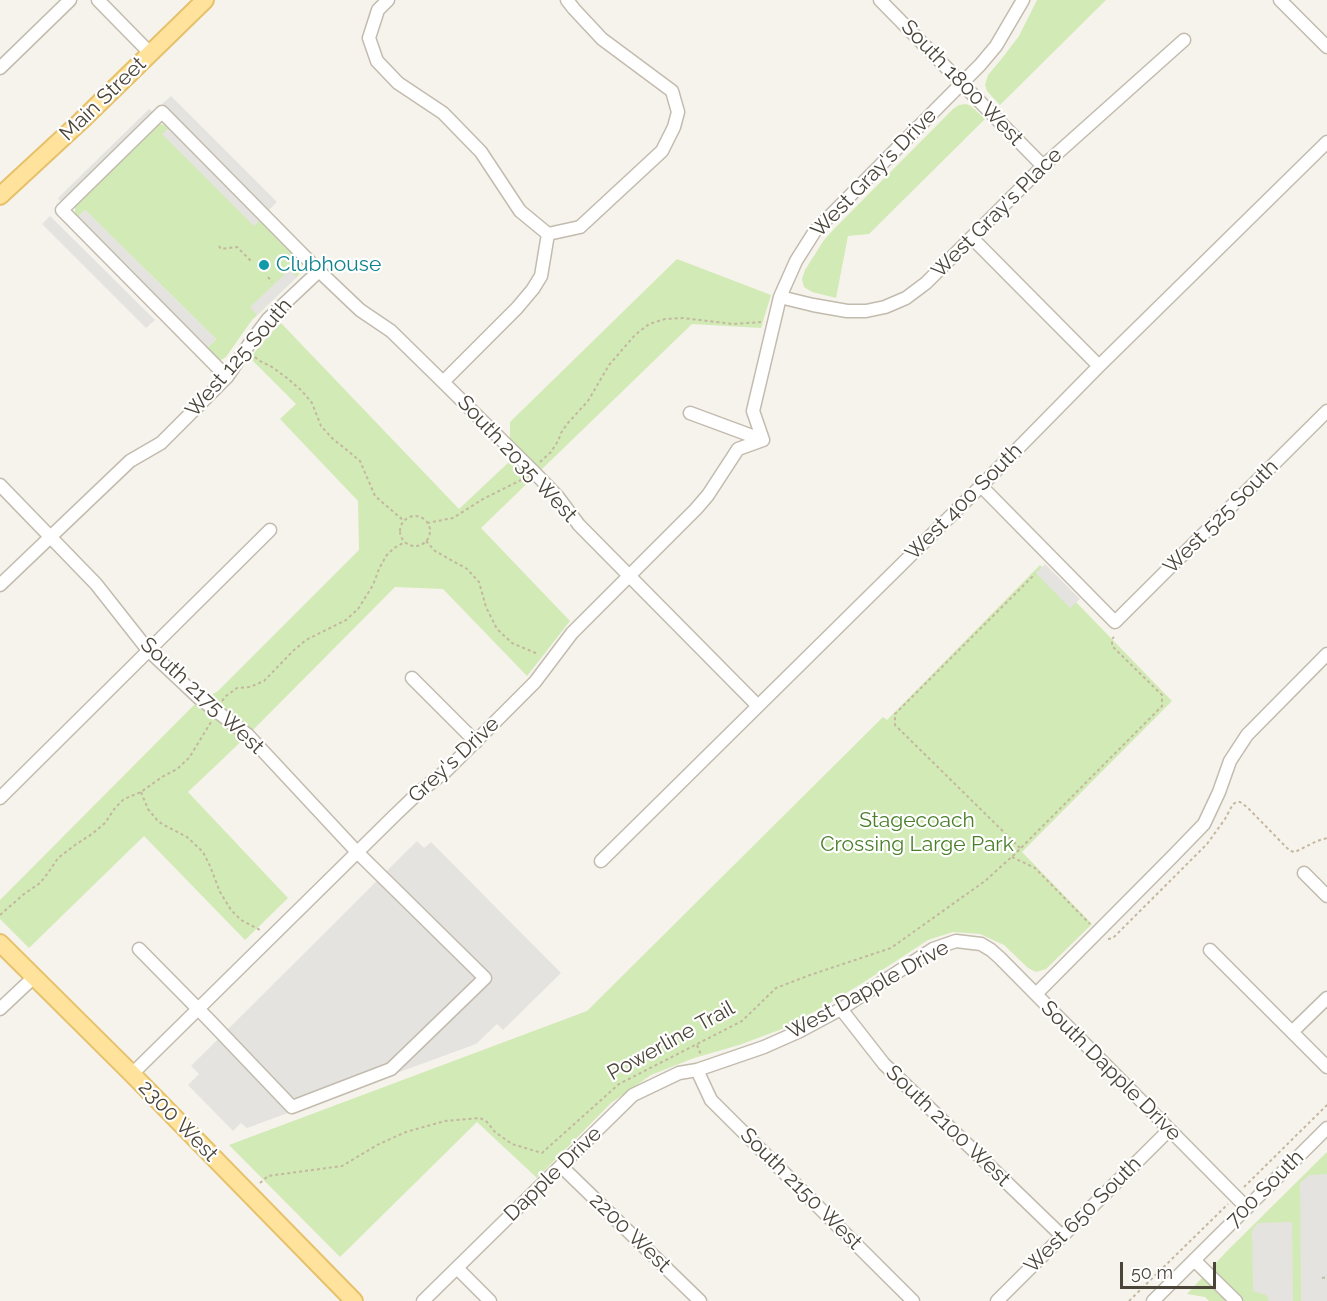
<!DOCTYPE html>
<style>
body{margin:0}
#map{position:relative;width:1327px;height:1301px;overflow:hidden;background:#f6f3ec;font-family:Raleway,sans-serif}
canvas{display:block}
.scale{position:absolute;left:1120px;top:1262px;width:96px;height:27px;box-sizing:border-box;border:3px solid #4b4439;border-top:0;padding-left:8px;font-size:18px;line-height:21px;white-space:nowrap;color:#4b4439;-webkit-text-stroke:4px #fff;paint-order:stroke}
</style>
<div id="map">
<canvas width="1327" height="1301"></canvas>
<div class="scale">50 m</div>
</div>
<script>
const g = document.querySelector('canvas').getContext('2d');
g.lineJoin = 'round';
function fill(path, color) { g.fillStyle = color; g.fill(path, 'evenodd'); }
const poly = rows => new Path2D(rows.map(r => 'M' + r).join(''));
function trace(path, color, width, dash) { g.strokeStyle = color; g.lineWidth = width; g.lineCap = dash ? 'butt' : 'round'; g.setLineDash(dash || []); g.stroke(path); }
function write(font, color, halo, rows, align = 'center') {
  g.font = font + ' Raleway,sans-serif'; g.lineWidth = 4.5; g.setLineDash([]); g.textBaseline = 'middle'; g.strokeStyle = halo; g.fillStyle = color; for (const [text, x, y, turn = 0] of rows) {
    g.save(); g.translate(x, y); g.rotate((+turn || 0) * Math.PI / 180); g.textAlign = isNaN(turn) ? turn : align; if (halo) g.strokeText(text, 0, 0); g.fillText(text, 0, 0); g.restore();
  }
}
fill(poly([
 [1037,0,1106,0,1000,105,987,91,985,85,988,75,1003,57,1019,36],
 [966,104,971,106,985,119,869,234,848,236,836,298,812,292,804,287,802,279,805,270,824,240,835,228,953,109,959,105],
 [159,124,166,125,170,127,163,134,254,225,262,218,271,233,295,253,301,260,302,269,298,276,252,320,226,357,221,360,215,357,207,348,216,339,85,210,77,218,75,214,75,208,77,201,152,127],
 [677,259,771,295,761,328,692,324,481,528,570,621,527,676,443,589,395,587,248,735,188,792,288,898,245,940,144,836,29,948,0,919,0,900,194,705,218,691,359,550,358,501,280,419,296,404,250,358,268,336,281,323,459,509,510,461,510,422],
 [1040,565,1172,701,1022,852,1092,924,1046,969,1036,972,1028,968,1004,945,980,934,953,932,928,940,861,984,823,1007,782,1029,739,1045,694,1058,651,1075,611,1103,537,1178,477,1122,340,1257,229,1145,587,1011,883,717,887,720],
 [1327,1152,1327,1301,1209,1301,1205,1297,1187,1294,1228,1250]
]), '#d2eab5');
fill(poly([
 [171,96,277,202,269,210,162,104],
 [149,109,153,112,61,202,58,198],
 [170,127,262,218,254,226,162,134],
 [85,210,216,339,207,348,77,218],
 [50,216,155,320,146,328,42,224],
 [289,270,297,277,257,315,250,307],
 [1045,564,1080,599,1070,608,1036,573],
 [417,841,424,848,431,842,561,973,503,1030,497,1024,476,1044,247,1128,241,1123,233,1131,188,1085,199,1074,191,1066],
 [1327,1174,1327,1301,1301,1301,1300,1183,1309,1175],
 [1292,1222,1293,1301,1269,1301,1266,1295,1253,1291,1252,1231,1258,1223]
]), '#e5e3e0');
const minor = poly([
 [98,0,150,53],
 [388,0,378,10,369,38,377,61,398,83,443,113,481,152,520,211,548,234],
 [880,0,1043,166],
 [1280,0,1327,47],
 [0,68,70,0],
 [972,238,1099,366],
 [780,297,813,305,847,311,866,311,885,307,906,298,926,283,1043,166,1184,40],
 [227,377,62,210,162,112,319,271,360,310,391,331,443,382,532,470,558,497,579,525,758,706],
 [443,382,517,308,533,289,541,276,548,234,580,227,662,151,674,127,678,112,672,91,602,39,574,9,567,0],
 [690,413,763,440],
 [763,440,753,411,780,297,796,261,815,231,980,65,996,46,1023,0],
 [0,485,96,584,148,650,199,698,248,735,357,852,485,978,391,1069,292,1107,210,1021,139,949],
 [981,486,1115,622,1327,411],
 [0,585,130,461,161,443,227,377,250,343,268,319,319,271],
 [412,678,476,742],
 [0,798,270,530],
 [601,861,981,486,1099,366,1327,142],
 [1304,873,1327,896],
 [1210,950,1327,1067],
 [1036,994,1173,856,1204,824,1219,792,1230,761,1247,735,1327,654],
 [0,1009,34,977],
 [841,1009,884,1064,1062,1236],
 [1292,1032,1327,998],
 [697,1070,711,1100,913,1301],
 [132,1074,393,817,418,793,447,770,535,682,572,633,696,509,708,495,738,449,763,440],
 [561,1166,700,1301],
 [1194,1260,1236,1301],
 [457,1268,490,1301],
 [423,1301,633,1095,679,1073,697,1070,764,1047,800,1031,841,1009,933,949,956,941,981,944,991,950,1000,958,1247,1208],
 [997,1301,1169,1130],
 [1153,1301,1327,1128]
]);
const major = poly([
 [0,196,81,121,205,0],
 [0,943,132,1074,354,1301]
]);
trace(minor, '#c2bbae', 15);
trace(major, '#e6c16a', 20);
trace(poly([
 [219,246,221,249,237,247,252,262],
 [268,277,272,282],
 [255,357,258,360,272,367,287,378,302,391,312,403,321,426,333,439,348,451,360,461,375,496,404,521],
 [540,462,551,452,558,441,561,433,567,424,588,401,609,365,635,335,649,324,665,319,683,318,733,324,761,322],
 '400 531a15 15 0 1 1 30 0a15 15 0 1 1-30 0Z',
 [427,523,453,518,483,499,523,479],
 [426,541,435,551,467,569,479,582,486,607,497,629,512,643,538,654],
 [222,701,226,696,237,688,250,687,264,681,293,651,306,640,346,620,358,609,373,585,379,569,386,556,394,548,405,542],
 [141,792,148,809,157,820,162,824,187,837,203,852,210,866,220,892,231,910,241,920,260,930],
 [1020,848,895,725,895,714,1035,574],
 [1012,857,1035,868,1090,924],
 [0,915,24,894,40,883,48,873,58,858,75,845,92,834,105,823,115,808,124,799,141,792,162,777,177,769,189,758,211,722],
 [1108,939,1113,938,1207,844,1225,819,1233,804,1237,802,1240,802,1247,807,1287,848,1291,851,1295,852,1317,841,1327,838],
 [697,1045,701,1055],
 [260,1183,268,1176,342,1166,379,1144,406,1132,445,1121,480,1118,487,1122,495,1132,512,1144,542,1153,619,1084,742,1021,776,988,810,975,891,948,985,881,1015,854,1162,706,1162,695,1112,646,1112,639,1114,637],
 [1244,1187,1327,1105],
 [1322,1278,1327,1277],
 [1129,1301,1228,1204]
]), '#c4b79f', 2, [3, 3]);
trace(minor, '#fff', 12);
trace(major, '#ffe39c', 16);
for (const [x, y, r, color] of [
 [264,265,6,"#0f9aa8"]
]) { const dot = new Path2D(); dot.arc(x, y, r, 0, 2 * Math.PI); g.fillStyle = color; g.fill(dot); trace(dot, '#fff', 2); }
write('21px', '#4b4439', '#fff', [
 ["South 1800 West",962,83,46],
 ["Main Street",103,99,-44],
 ["West Gray's Drive",874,173,-46],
 ["West Gray's Place",997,213,-45],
 ["West 125 South",239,358,-49],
 ["South 2035 West",517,459,47],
 ["West 400 South",964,502,-45],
 ["West 525 South",1221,517,-45],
 ["South 2175 West",202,696,43],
 ["Grey's Drive",454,760,-43],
 ["West Dapple Drive",868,990,-29],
 ["Powerline Trail",671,1041,-29],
 ["South Dapple Drive",1111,1071,45],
 ["2300 West",178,1121,46],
 ["South 2100 West",948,1126,44],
 ["Dapple Drive",553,1174,-44],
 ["South 2150 West",801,1189,45],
 ["700 South",1265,1189,-45],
 ["West 650 South",1083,1215,-45],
 ["2200 West",630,1233,44]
]);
write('21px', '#0d838f', '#fff', [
 ["Clubhouse",276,265]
], 'left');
write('21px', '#4a7f2a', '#fff', [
 ["Stagecoach",917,821],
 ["Crossing Large Park",917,845]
]);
</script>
